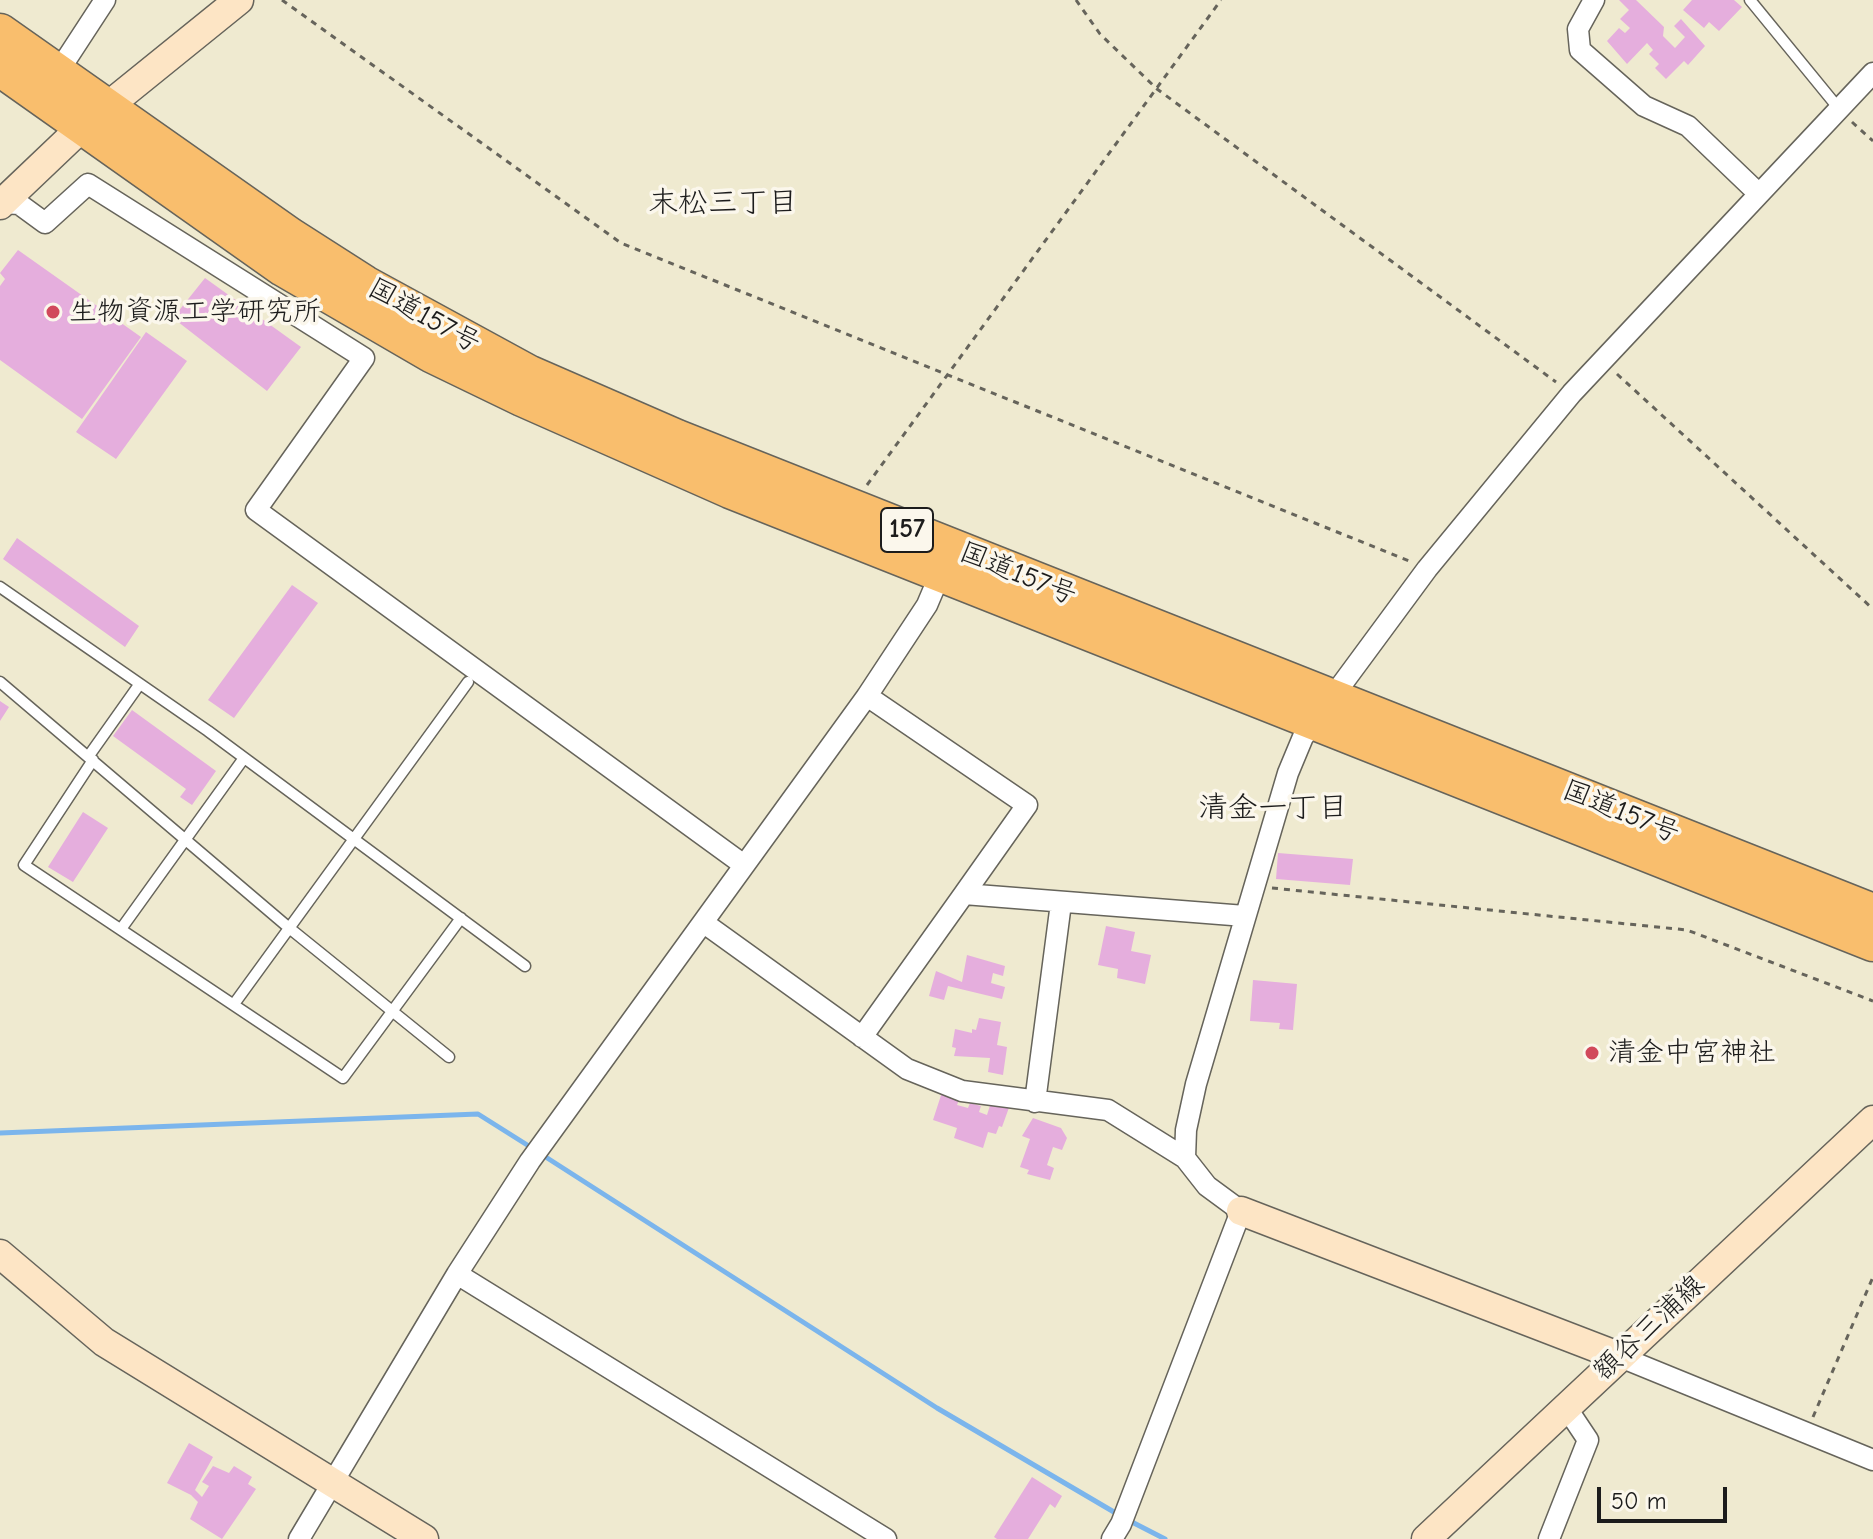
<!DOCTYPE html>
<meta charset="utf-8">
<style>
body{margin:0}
#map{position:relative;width:1873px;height:1539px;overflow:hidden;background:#efead0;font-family:"Comic Neue",sans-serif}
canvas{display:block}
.scale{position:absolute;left:1597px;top:1487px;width:130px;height:36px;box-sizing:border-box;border:4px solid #1c1c1c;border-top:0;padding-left:10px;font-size:24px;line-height:28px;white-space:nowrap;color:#1c1c1c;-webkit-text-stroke:6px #fbf7ec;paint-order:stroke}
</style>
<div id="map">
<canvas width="1873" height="1539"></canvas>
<div class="scale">50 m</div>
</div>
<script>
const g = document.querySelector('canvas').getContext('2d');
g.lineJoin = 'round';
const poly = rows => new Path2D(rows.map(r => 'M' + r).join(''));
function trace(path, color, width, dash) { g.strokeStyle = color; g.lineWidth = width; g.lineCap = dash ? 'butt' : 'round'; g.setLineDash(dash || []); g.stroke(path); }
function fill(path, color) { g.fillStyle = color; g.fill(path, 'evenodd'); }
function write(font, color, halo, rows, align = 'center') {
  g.font = font + ' "Comic Neue","Klee One",sans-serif'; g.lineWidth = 7; g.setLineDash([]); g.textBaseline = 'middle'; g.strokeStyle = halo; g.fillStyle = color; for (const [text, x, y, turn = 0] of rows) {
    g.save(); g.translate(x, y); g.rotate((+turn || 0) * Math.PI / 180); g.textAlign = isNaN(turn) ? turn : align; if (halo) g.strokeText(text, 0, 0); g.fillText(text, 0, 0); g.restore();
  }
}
trace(poly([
 [0,1133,478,1114,532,1148],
 [541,1154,937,1408,1119,1515],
 [1128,1520,1165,1539]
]), '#7bb5ec', 5);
fill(poly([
 [1619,0,1636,0,1664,27,1663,36,1675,48,1685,37,1674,26,1681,19,1705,46,1688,65,1684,61,1666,79,1655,68,1659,64,1649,54,1653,50,1647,43,1627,64,1607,41,1619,28,1625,33,1630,28,1620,19,1629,10],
 [1692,0,1734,0,1742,7,1719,31,1709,22,1704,28,1683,10],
 [18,250,141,337,82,419,0,360,0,286,5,279,0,273],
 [205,278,301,347,267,391,173,318],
 [146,332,187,361,116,459,76,432],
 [17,538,139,626,125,647,3,559],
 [292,585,318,603,234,718,208,700],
 [0,701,9,707,0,721],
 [132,710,216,771,192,805,180,797,186,789,113,736],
 [83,812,108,828,73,882,48,867],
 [1278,853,1353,859,1350,885,1276,879],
 [1106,926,1135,932,1131,951,1151,955,1145,984,1117,978,1118,969,1098,965],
 [967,955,1005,966,1003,976,993,973,991,983,1005,987,1002,999,948,986,944,1000,929,996,936,971,962,982],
 [1253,980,1297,984,1293,1030,1279,1029,1280,1023,1250,1021],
 [979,1018,1001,1022,997,1045,1007,1047,1003,1075,988,1072,990,1058,954,1056,956,1048,952,1047,955,1029,972,1033,972,1029,976,1030],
 [944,1086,959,1100,957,1105,968,1108,970,1103,981,1106,979,1112,987,1115,993,1096,1011,1102,1002,1127,999,1126,996,1134,988,1132,983,1148,954,1138,957,1128,933,1120],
 [1033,1118,1061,1128,1067,1138,1062,1150,1053,1147,1047,1165,1054,1168,1050,1180,1027,1174,1029,1170,1020,1167,1030,1139,1022,1136],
 [189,1443,213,1457,195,1490,202,1497,209,1486,202,1482,213,1466,229,1473,234,1466,252,1477,248,1484,256,1489,222,1539,190,1519,198,1502,191,1495,167,1483],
 [1032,1477,1062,1496,1055,1508,1050,1504,1028,1539,997,1539,994,1537]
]), '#e5aedd');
const lane = poly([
 [1750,0,1840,110],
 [0,587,208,731,525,966],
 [0,682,288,927,449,1057],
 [88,757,139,685],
 [93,760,24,865,343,1078,461,918],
 [121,929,244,758],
 [234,1004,468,682]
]);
const street = poly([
 [1594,0,1578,29,1580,50,1644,106,1688,126,1759,194],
 [58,72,105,0],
 [2,203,19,204,45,223,88,184,364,358,256,510,744,865],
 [867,696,1027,805,964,894,1245,916],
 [704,923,907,1069,962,1091,1108,1110,1185,1158],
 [862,1037,964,894],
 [1035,1102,1061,903],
 [457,1274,886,1539],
 [1618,1356,1873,1460],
 [299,1539,457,1274,530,1161,867,696,927,605,941,572],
 [1112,1539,1121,1524,1241,1211,1207,1186,1185,1158,1186,1130,1196,1084,1288,773,1303,737,1427,569,1572,393,1873,73],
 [1549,1539,1588,1440,1566,1407]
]);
const secondary = poly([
 [0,205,82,127,239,0],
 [1241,1211,1618,1356],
 [0,1254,104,1342,424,1539],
 [1426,1539,1873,1120]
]);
const highway = poly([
 [0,32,290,236,365,284,530,374,677,438,1873,912],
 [0,68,283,268,431,354,522,398,730,490,1873,943]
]);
trace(lane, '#66645b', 13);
trace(street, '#66645b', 23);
trace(secondary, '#66645b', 31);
trace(highway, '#66645b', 39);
trace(poly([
 [282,0,621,243,1409,561],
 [1076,0,1100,34,1157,89,1556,382],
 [1852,122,1873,141],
 [1617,374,1873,609],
 [867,485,1221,0],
 [1272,888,1687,930,1873,1001],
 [1813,1417,1873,1277]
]), '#66645b', 3, [6, 6]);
trace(lane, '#fff', 10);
trace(street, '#fff', 20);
trace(secondary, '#fde5c5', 28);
trace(highway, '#f9be6d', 36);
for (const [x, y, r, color] of [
 [53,312,8,"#d1495b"],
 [1592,1053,8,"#d1495b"]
]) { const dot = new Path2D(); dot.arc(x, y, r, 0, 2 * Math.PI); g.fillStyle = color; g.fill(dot); trace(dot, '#fbf7ec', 3); }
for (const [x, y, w] of [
 [907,530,52]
]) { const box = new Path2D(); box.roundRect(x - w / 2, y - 22, w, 44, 6); g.fillStyle = '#fbf7ec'; g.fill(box); trace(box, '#1c1c1c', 2); }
write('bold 26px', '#1c1c1c', null, [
 ["157",907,530]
]);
write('28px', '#1c1c1c', '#fbf7ec', [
 ["生物資源工学研究所",69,312],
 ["清金中宮神社",1608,1053]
], 'left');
write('28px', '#1c1c1c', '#fbf7ec', [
 ["国道157号",424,316,29],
 ["国道157号",1018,574,22],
 ["国道157号",1621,812,22],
 ["額谷三浦線",1649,1328,-43]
]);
write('30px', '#1c1c1c', '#fbf7ec', [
 ["末松三丁目",723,204],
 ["清金一丁目",1273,809]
]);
</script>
